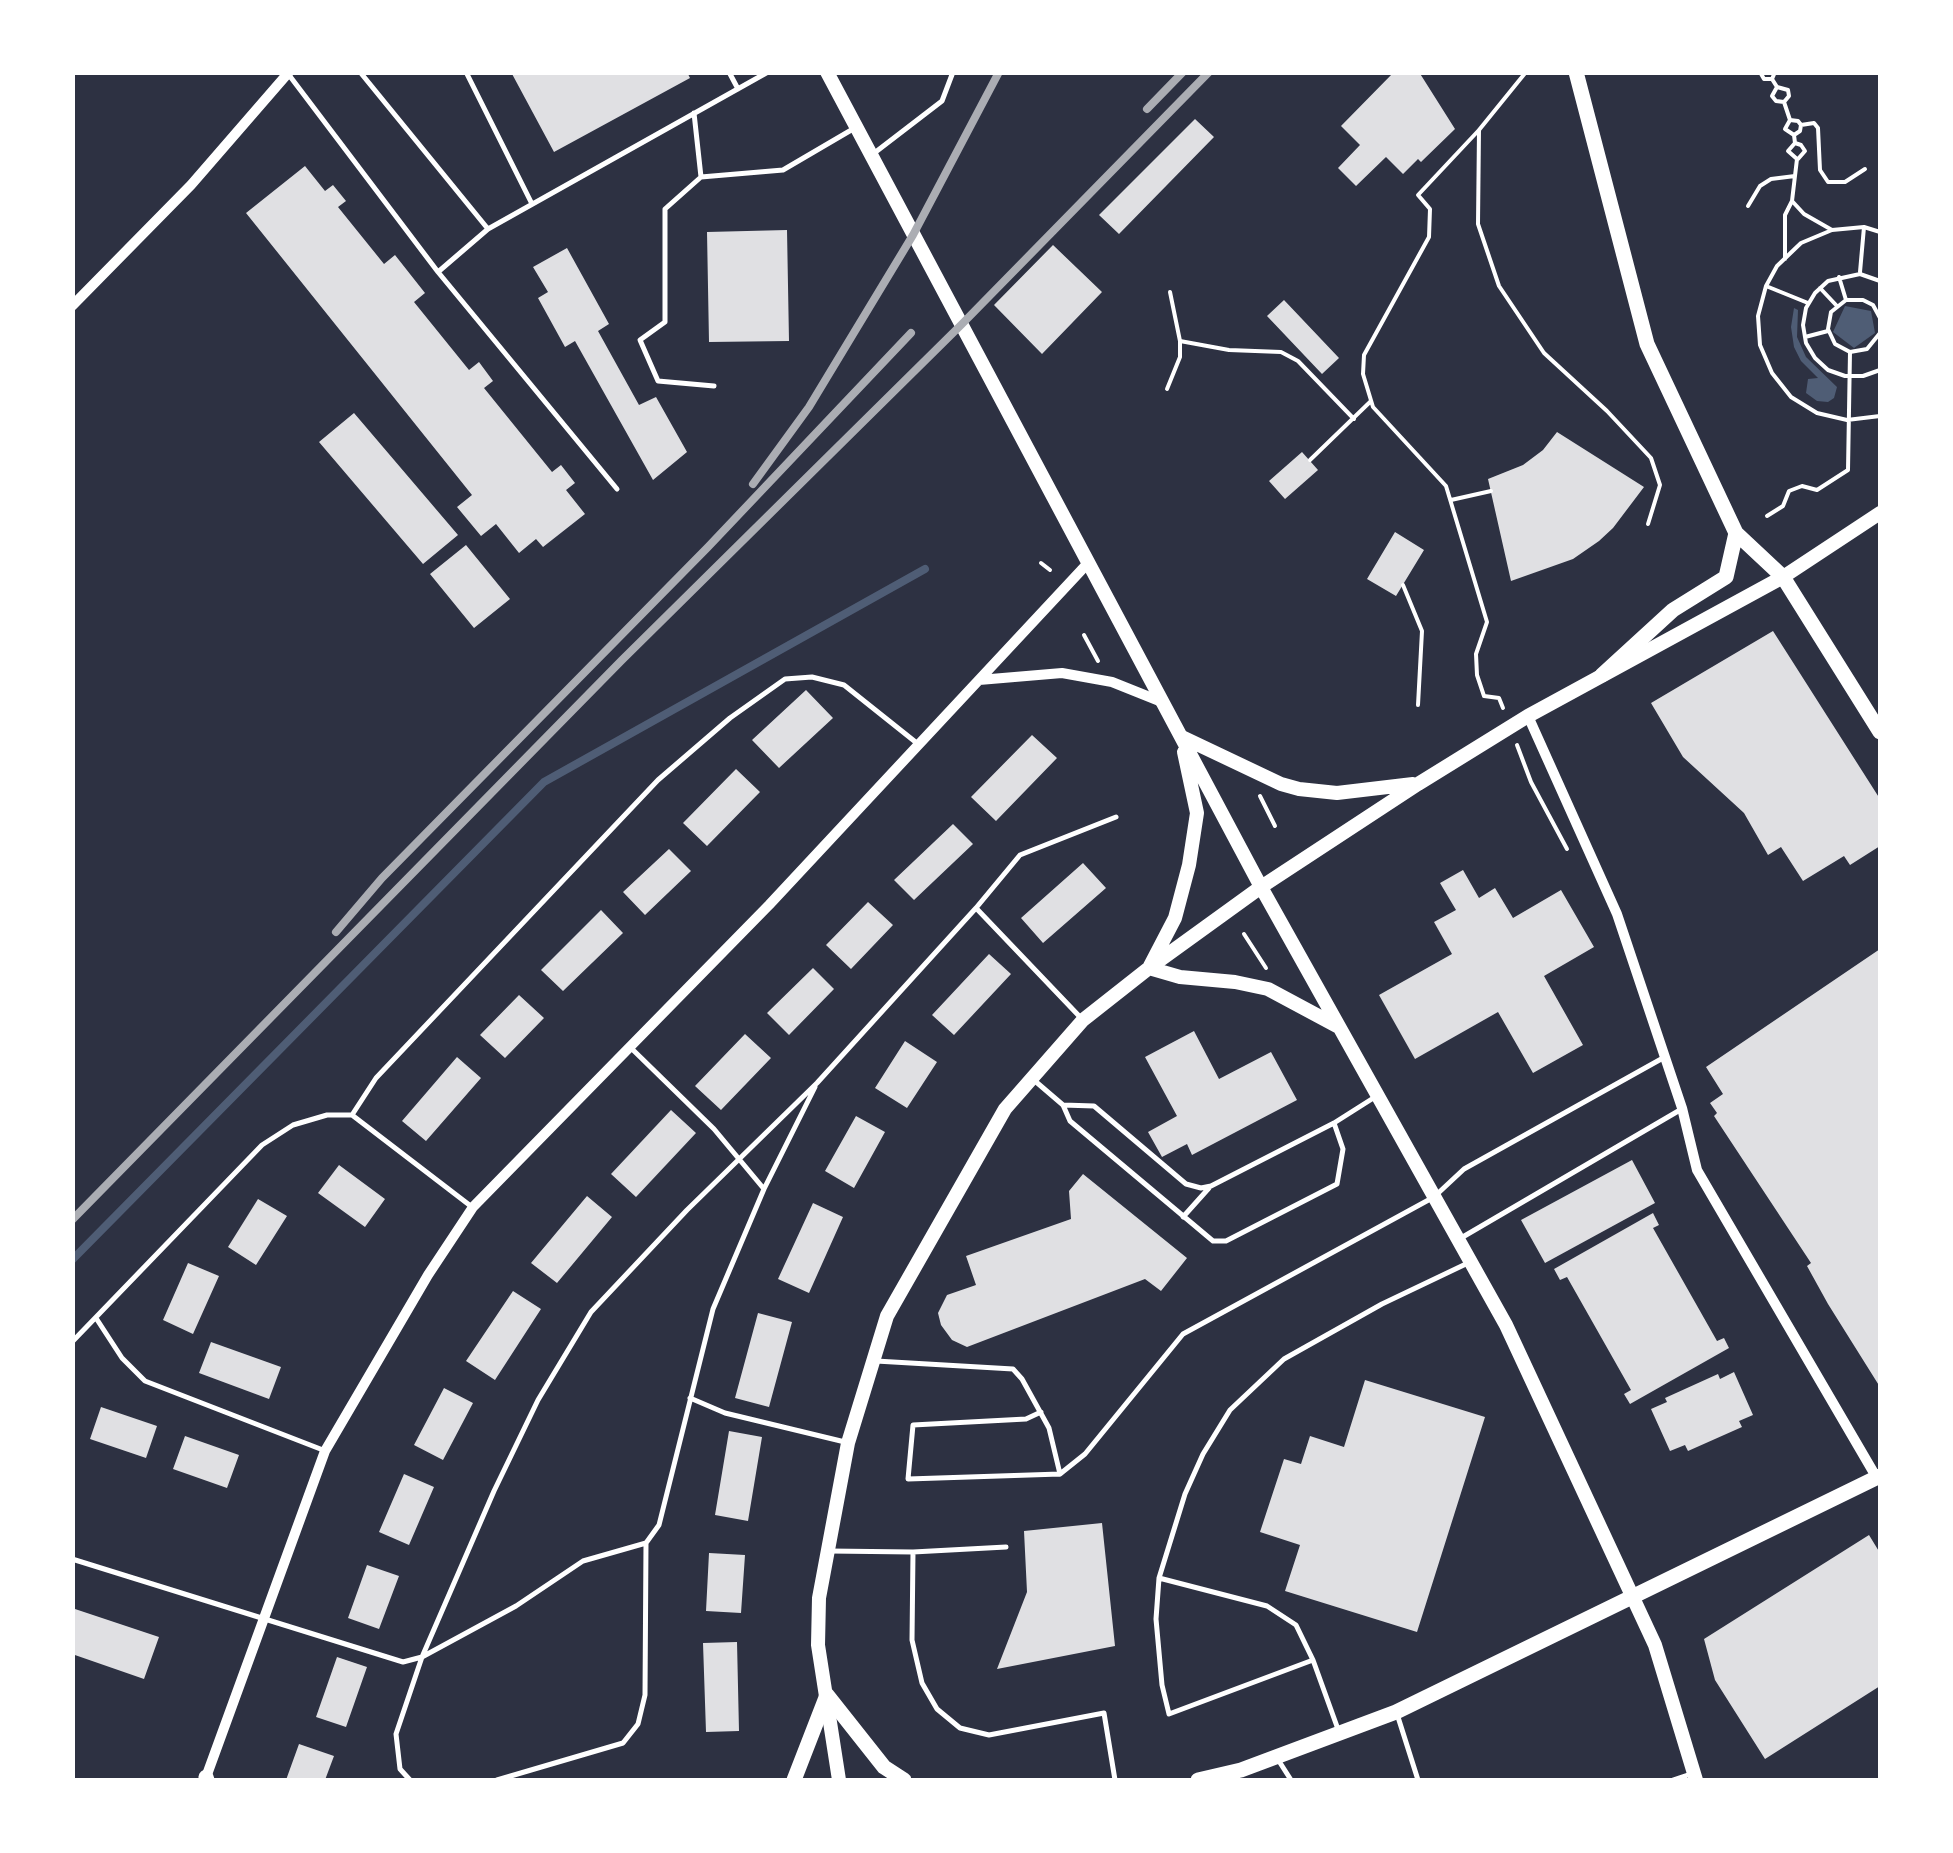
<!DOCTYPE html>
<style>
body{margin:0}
#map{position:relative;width:1953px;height:1853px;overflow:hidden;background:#2d3142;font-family:Manrope,sans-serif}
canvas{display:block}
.frame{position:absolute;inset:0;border:75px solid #fff;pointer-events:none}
</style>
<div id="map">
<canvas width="1953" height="1853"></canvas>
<div class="frame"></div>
</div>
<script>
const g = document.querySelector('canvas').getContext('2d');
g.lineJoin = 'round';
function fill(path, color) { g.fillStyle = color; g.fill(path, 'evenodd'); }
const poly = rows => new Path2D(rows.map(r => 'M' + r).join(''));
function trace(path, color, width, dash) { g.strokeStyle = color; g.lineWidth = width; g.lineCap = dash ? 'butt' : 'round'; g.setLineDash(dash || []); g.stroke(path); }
fill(poly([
 [1845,306,1871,311,1875,333,1854,348,1833,332],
 [1794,308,1798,310,1797,337,1806,357,1837,387,1834,398,1828,402,1817,401,1806,393,1808,379,1818,378,1801,361,1794,347,1791,327]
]), '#4f5d75');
trace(poly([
 [72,1260,544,782,925,569]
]), '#4f5d75', 8);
fill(poly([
 [511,72,687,72,690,78,554,152],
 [1394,72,1419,72,1455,129,1421,162,1418,159,1403,174,1386,157,1356,186,1338,168,1360,145,1341,126],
 [1195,119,1214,137,1119,234,1099,215],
 [305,166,325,191,333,185,346,201,338,207,384,264,395,255,425,293,414,302,469,370,479,362,493,381,484,388,552,472,561,465,575,483,566,490,585,514,543,547,536,539,519,553,496,524,481,536,457,507,472,495,246,213],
 [787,230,789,341,709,342,707,232],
 [1053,245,1102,292,1042,354,994,305],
 [567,248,609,324,598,331,639,405,656,397,687,452,653,480,575,341,565,347,538,298,548,292,533,267],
 [1284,300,1339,358,1322,374,1267,316],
 [354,413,458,535,423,564,319,442],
 [1557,432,1644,487,1613,528,1599,541,1573,559,1511,581,1488,479,1523,465,1543,450],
 [1302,452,1318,470,1285,499,1269,481],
 [1395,532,1424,550,1396,596,1367,579],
 [466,545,510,599,474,628,430,574],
 [1773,631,1880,799,1880,846,1850,865,1844,856,1803,881,1781,847,1768,855,1744,813,1683,757,1651,703],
 [806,690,833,718,779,768,752,740],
 [1032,735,1057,758,996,821,971,797],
 [736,769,760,792,707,846,683,823],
 [953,824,973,844,914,900,894,880],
 [669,849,691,871,645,915,623,892],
 [1083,863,1106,888,1043,943,1021,918],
 [1463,870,1479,898,1495,888,1513,918,1561,890,1594,947,1544,976,1583,1045,1533,1073,1498,1012,1415,1059,1379,995,1452,954,1434,922,1456,910,1440,883],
 [868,902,893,925,851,969,826,945],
 [601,910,623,933,563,991,541,970],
 [1880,949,1880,1387,1828,1304,1807,1266,1811,1263,1714,1116,1717,1113,1710,1103,1723,1094,1706,1067],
 [989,954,1011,974,954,1035,932,1015],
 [813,968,834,989,789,1035,767,1013],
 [519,995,544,1018,505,1058,480,1035],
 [1194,1031,1219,1079,1271,1052,1297,1100,1192,1155,1187,1144,1162,1157,1148,1132,1177,1116,1145,1057],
 [745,1034,771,1058,721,1110,695,1086],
 [905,1041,937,1062,907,1108,875,1088],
 [457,1057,481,1078,426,1141,402,1121],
 [671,1110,696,1133,636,1197,611,1174],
 [856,1116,885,1132,854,1188,825,1171],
 [1632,1160,1655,1203,1545,1263,1521,1220],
 [339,1165,385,1199,365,1227,318,1193],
 [1083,1174,1187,1258,1161,1291,1145,1279,967,1347,952,1340,941,1325,938,1313,947,1295,976,1285,966,1256,1071,1219,1069,1191],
 [587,1196,612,1217,557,1283,531,1263],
 [258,1199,287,1216,256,1265,228,1247],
 [813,1203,843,1217,809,1293,778,1279],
 [1653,1213,1659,1225,1653,1228,1717,1341,1724,1338,1729,1348,1630,1404,1624,1394,1631,1390,1567,1277,1560,1280,1554,1269],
 [188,1263,219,1276,193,1334,163,1320],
 [513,1291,541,1309,495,1380,466,1361],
 [758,1313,792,1322,769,1407,735,1398],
 [211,1342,281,1367,269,1399,199,1373],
 [1734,1372,1753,1415,1739,1421,1742,1427,1688,1451,1685,1445,1670,1451,1651,1409,1667,1402,1665,1398,1718,1374,1720,1379],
 [1365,1380,1485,1417,1417,1632,1285,1591,1300,1545,1260,1532,1284,1459,1301,1464,1310,1436,1344,1447],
 [444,1388,473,1403,443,1460,414,1445],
 [101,1407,157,1426,146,1458,90,1439],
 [729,1431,762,1437,748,1521,715,1515],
 [185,1436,239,1455,227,1488,173,1469],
 [404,1474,434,1487,409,1545,379,1532],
 [1102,1523,1115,1646,997,1669,1027,1592,1024,1531],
 [1869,1535,1880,1553,1880,1686,1765,1759,1715,1680,1704,1639],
 [709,1553,745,1555,741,1613,706,1611],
 [367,1565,399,1576,379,1629,348,1618],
 [72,1608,159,1637,144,1679,72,1654],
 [737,1642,739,1731,706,1732,703,1643],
 [337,1657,367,1667,346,1727,316,1717],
 [299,1744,334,1756,325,1780,286,1780]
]), '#e0e0e3');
trace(poly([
 [1526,72,1479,130,1478,224,1499,286,1544,353,1607,411,1651,458,1660,485,1648,524],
 [1760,72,1764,79,1771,79],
 [1775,72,1772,79,1777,87,1772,96,1776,101,1784,102],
 [1777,87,1788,90,1789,96,1784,102,1790,120,1798,121,1801,125,1800,131,1794,135,1795,143,1788,151,1797,159,1792,201,1804,214,1832,230],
 [1790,120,1785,129,1794,135],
 [1801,125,1814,123,1818,128,1820,170,1828,182,1845,182,1865,169],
 [1479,130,1418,195,1430,209,1429,237,1364,355,1363,374,1373,407,1446,486,1487,622,1476,654,1477,675,1484,696,1499,698,1503,708],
 [1795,143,1801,145,1805,151,1798,159],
 [1748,206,1760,186,1771,179,1795,176],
 [1880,232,1864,227,1832,230,1801,243,1777,266,1766,286,1758,316,1760,345,1772,373,1791,397,1817,413,1847,420,1880,416],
 [1785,259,1785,215,1792,201],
 [1860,272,1864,227],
 [1839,277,1846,300],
 [1880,281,1860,274,1828,281,1815,293,1806,308,1803,325,1806,343,1815,358,1828,370,1845,376,1863,376,1880,370],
 [1766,286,1808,303],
 [1820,288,1836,305],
 [1170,292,1180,341],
 [1880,318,1873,305,1863,300,1846,300,1831,312,1828,329,1835,344,1850,352,1867,349,1880,333],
 [1805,337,1828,331],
 [1167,389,1180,357,1180,341,1229,350,1281,352,1298,361,1354,419],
 [1310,460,1371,401],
 [1451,500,1491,491],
 [1767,516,1783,506,1789,491,1802,486,1817,490,1848,470,1850,352],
 [1041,563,1050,570],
 [1403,585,1422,631,1418,705],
 [1084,635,1098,661],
 [1517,745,1531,782,1567,849],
 [1260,796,1275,826],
 [1244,934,1266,968]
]), '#fff', 4);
trace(poly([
 [360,72,488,229],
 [466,72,532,204],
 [729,72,738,89],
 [289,75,438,272],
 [694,113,701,177,783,170,853,129],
 [873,154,942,101,953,72],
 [701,177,665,209,665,322,640,340,658,381,714,386],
 [617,489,438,272,488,229,768,72],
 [976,908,1081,1018],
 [631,1048,714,1129,764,1189],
 [1035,1081,1063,1105],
 [352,1115,376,1078,658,780,730,718,785,679,812,677,844,685,918,744],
 [1334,1123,1343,1149,1337,1184,1226,1241,1213,1241,1070,1121,1063,1105,1094,1106,1186,1184,1201,1188,1211,1186,1334,1123,1375,1097],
 [1183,1217,1209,1188],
 [1461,1238,1680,1110],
 [96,1318,122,1358,145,1381,323,1450],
 [72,1342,262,1145,293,1125,327,1115,352,1115,472,1207],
 [876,1361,1013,1369,1022,1379,1049,1428,1060,1474,908,1479,913,1425,1026,1419,1041,1412],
 [690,1398,725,1413,845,1442],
 [1060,1474,1085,1454,1183,1334,1434,1197,1464,1169,1663,1058],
 [829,1551,913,1552,912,1640,922,1683,937,1709,960,1728,989,1735,1104,1713,1115,1780],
 [913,1552,1006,1547],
 [72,1559,403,1662,422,1657,516,1606,583,1561,646,1543],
 [1159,1578,1267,1606,1296,1625,1313,1660,1169,1714,1162,1685,1156,1619,1159,1578,1185,1494,1203,1454,1230,1410,1284,1359,1382,1304,1468,1263],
 [1313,1660,1339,1732],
 [1398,1717,1418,1780],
 [1277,1758,1291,1780],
 [410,1780,400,1769,396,1734,422,1657,494,1491,538,1400,591,1312,687,1210,817,1083,976,908,1020,855,1116,817],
 [497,1780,623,1743,638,1724,645,1695,646,1543,659,1525,713,1309,764,1189,815,1087],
 [1673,1780,1694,1773]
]), '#fff', 5);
trace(poly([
 [72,306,191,185,289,72],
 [979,680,1062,673,1112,682,1162,702],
 [1528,716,1617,914,1682,1108,1697,1170,1878,1480],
 [205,1780,325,1451,428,1275,473,1207,769,905,1088,563]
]), '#fff', 10);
trace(poly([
 [827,72,1261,887,1506,1325,1655,1645,1696,1780],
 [1182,737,1281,784,1299,789,1337,793,1413,784],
 [1150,966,1175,918,1189,865,1197,813,1184,752],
 [1149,968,1180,977,1235,982,1268,989,1337,1026],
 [839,1780,818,1645,819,1598,848,1443,887,1316,1005,1109,1083,1020,1149,968,1261,887,1418,784,1528,716,1783,577,1880,513]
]), '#fff', 14);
trace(poly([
 [1576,72,1647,344,1736,533,1783,577,1880,732],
 [1602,675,1673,610,1726,577,1736,533],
 [827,1695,884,1767,904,1780],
 [206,1777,207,1780],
 [794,1780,827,1695],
 [1198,1780,1241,1770,1396,1712,1880,1476]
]), '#fff', 15);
trace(poly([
 [1147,109,1183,72],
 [753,484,809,407,913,235,999,72],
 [336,932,382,878,708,547,911,333],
 [72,1220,622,660,961,325,1209,72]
]), '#abadb3', 8);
</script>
